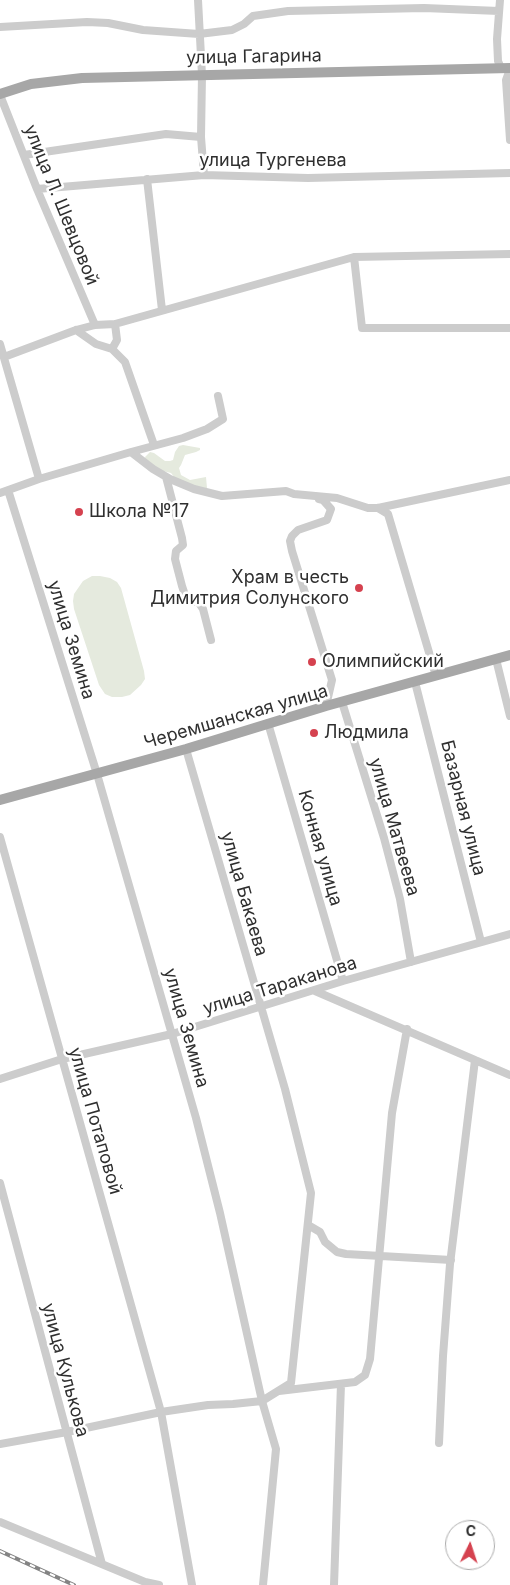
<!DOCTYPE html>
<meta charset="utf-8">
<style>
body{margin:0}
#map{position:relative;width:510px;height:1585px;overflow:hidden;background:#fff;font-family:Inter,sans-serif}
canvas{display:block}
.north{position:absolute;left:445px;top:1520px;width:50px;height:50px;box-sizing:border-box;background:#fff;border:1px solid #acacac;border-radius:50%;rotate:4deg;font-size:14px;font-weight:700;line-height:20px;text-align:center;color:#2f2f2f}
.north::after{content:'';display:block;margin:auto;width:18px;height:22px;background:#d5424f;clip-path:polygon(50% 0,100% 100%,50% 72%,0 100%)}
</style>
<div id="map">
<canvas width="510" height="1585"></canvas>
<div class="north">С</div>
</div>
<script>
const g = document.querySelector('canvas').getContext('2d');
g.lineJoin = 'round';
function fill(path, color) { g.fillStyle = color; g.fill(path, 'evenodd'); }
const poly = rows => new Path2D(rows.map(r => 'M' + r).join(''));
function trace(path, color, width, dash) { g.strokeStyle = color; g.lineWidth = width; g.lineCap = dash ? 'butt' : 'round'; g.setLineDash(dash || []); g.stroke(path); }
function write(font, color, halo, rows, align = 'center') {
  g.font = font + ' Inter,sans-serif'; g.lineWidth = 5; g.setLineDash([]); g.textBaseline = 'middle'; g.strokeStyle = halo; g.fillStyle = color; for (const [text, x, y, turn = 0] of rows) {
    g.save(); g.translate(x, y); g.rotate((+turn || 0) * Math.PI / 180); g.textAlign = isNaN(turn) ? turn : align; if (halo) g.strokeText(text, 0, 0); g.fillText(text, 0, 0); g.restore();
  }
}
fill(poly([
 [183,445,200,448,200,450,196,452,185,455,181,465,179,468,181,475,190,480,206,477,207,488,197,488,175,478,171,473,163,471,146,461,145,457,150,452,154,453,165,461,170,461,173,460,175,452,179,446],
 [92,576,100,576,110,578,117,582,121,588,144,671,145,679,141,685,130,695,122,697,112,697,105,694,99,685,74,609,73,601,74,594,83,581]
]), '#e5eade');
trace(poly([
 [198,0,202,75,201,137,204,175],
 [500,0,497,39,498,61,501,68],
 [0,27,87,22,108,23,143,30,199,34,232,30,244,24,253,16,288,11,424,8,499,11],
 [510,69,506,80,510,140],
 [0,95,37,189,95,325],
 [24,155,166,134,201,137],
 [147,179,162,310],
 [37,189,204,175,308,178,510,173],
 [354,257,362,328,510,328],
 [76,330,96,344,112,349,125,362,154,445],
 [0,344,39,479],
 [112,349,117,340,115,324],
 [4,357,76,330,95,325,115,324,354,257,510,254],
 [131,452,183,438,207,429,223,419,218,396],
 [166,477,182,538,183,545,176,551,175,559,182,586,186,598,199,603,203,609,211,640],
 [8,490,97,774,196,1118,220,1213,262,1401,276,1449,263,1585],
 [0,493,39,479,131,452,153,469,170,479,194,489,222,496,286,491,294,494,337,498,368,508,378,508,510,480],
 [319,499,323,500,331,509,327,520,298,530,292,536,290,541,292,551,332,680,326,706],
 [378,508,388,514,436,676],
 [496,659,510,716],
 [415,682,481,942],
 [342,702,384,838,400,899,411,962],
 [268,723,343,981],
 [0,837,161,1412,192,1585],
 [315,991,510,1075],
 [0,1079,62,1059,172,1034,343,981,510,934],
 [0,1183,102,1564],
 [308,1225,320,1232,325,1242,337,1252,346,1254,451,1260],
 [279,1391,355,1382,365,1375,370,1359,392,1113,407,1029],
 [439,1443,443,1356,450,1264,475,1060],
 [0,1444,67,1432,161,1412,208,1405,233,1404,262,1401,291,1383,311,1193,285,1089,186,749],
 [0,1522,145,1582,159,1585],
 [334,1585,341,1384]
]), '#ccc', 8);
trace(poly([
 [0,94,31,84,82,78,510,68],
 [0,800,186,749,326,706,510,655]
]), '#a7a7a7', 10);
const rail = poly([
 [0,1551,74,1585]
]);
trace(rail, '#848484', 4);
trace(rail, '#fff', 2, [5.5]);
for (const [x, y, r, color] of [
 [79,512,5,"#d5424f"],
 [359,588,5,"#d5424f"],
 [312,662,5,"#d5424f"],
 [314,733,5,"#d5424f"]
]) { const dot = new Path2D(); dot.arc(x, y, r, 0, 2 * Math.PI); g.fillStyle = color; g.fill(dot); trace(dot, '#fff', 2); }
write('18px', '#2f2f2f', '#fff', [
 ["улица Гагарина",254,57,-1],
 ["улица Тургенева",273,161],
 ["улица Л. Шевцовой",61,205,68],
 ["улица Земина",71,640,73],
 ["Черемшанская улица",236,717,-16],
 ["Базарная улица",463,808,76],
 ["улица Матвеева",394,827,74],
 ["Конная улица",320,848,74],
 ["улица Бакаева",244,894,74],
 ["улица Тараканова",280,986,-17],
 ["улица Земина",186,1028,74],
 ["улица Потаповой",95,1121,74],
 ["улица Кулькова",65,1370,75]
]);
write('18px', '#2f2f2f', '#fff', [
 ["Школа №17",89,512],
 ["Храм в честь",349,578,"right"],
 ["Димитрия Солунского",349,599,"right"],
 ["Олимпийский",322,662],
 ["Людмила",324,733]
], 'left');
</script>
